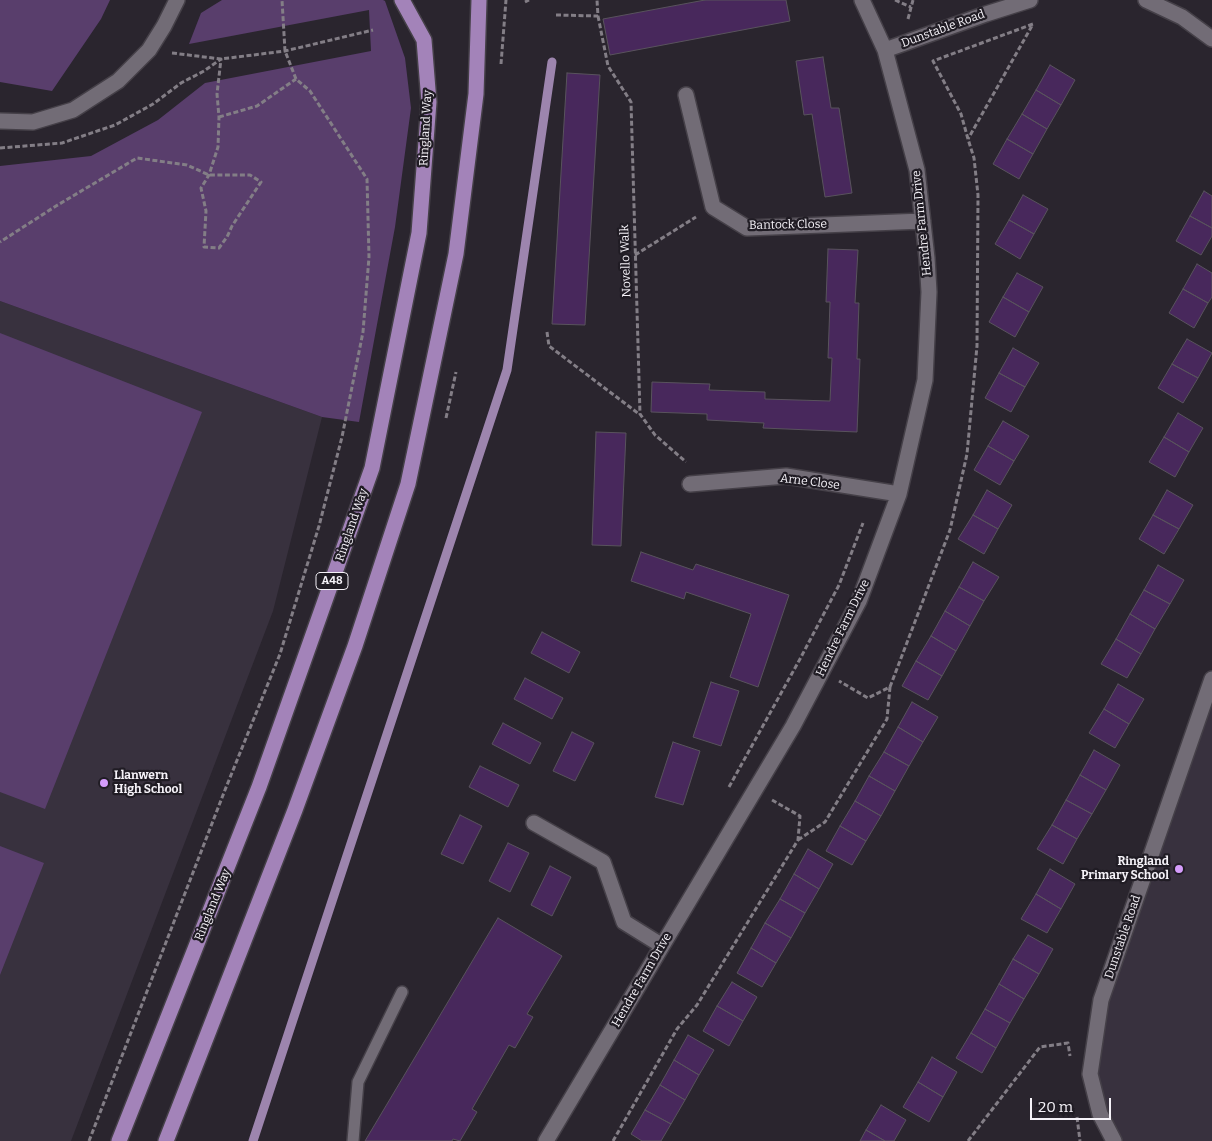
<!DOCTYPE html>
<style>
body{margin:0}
#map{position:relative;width:1212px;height:1141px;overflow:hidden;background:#2a252e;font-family:Bitter,serif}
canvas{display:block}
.scale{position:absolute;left:1030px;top:1098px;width:81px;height:22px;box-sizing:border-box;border:2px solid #f5f2f8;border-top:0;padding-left:6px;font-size:15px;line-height:18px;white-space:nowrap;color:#f5f2f8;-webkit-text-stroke:4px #201c24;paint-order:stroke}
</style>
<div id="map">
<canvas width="1212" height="1141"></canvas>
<div class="scale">20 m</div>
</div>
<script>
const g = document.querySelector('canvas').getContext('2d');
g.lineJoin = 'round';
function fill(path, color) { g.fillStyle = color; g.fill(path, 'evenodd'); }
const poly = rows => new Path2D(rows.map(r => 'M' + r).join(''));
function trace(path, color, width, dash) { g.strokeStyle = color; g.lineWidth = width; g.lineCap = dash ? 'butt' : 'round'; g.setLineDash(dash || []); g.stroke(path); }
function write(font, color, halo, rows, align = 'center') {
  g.font = font + ' Bitter,serif'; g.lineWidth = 4.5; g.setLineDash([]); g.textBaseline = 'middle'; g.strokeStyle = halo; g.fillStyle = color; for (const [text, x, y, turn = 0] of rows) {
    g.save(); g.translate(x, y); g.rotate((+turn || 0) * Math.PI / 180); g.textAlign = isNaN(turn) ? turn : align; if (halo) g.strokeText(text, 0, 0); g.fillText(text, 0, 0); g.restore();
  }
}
fill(poly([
 [0,301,322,417,273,611,71,1141,0,1141],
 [1212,679,1212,1141,1114,1141,1090,1074,1101,1000]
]), '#38313e');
fill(poly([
 [0,0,110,0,101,19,52,91,0,82],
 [222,0,383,0,385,1,405,58,411,108,395,227,359,422,322,417,0,301,0,166,91,156,158,120,205,83,371,51,369,10,189,44,201,13],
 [0,333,202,412,45,809,0,792],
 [0,846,44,863,0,975]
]), '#593e6c');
trace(poly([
 [253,1141,507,370,552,62]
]), '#9d85ae', 9);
const building = poly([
 [705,0,786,0,790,21,610,55,603,19,705,0],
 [823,57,831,108,839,108,852,193,825,197,812,114,804,115,796,61,823,57],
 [1050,65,1075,80,1061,105,1036,90,1050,65],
 [567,73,600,75,585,325,552,324,567,73],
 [1036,90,1061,105,1047,129,1022,114,1036,90],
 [1022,114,1047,129,1033,154,1007,139,1022,114],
 [1007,139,1033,154,1019,179,993,164,1007,139],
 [1204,191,1212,196,1212,228,1190,216,1204,191],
 [1023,195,1048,209,1034,234,1009,220,1023,195],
 [1190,216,1212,228,1212,236,1201,255,1176,241,1190,216],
 [1009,220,1034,234,1020,259,995,244,1009,220],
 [828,249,858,250,855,303,859,303,857,359,860,359,857,432,763,428,764,423,707,420,707,414,651,412,652,382,710,384,709,390,765,392,765,399,830,401,832,358,828,358,830,302,826,302,828,249],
 [1197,264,1212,273,1212,297,1208,303,1183,289,1197,264],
 [1017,273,1043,287,1029,312,1003,297,1017,273],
 [1183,289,1208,303,1194,328,1169,313,1183,289],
 [1003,297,1029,312,1015,337,989,322,1003,297],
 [1187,339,1212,353,1198,378,1172,364,1187,339],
 [1013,348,1039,363,1025,387,999,373,1013,348],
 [1172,364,1198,378,1183,403,1158,388,1172,364],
 [999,373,1025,387,1011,412,985,398,999,373],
 [1178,413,1203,428,1189,452,1164,437,1178,413],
 [1003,421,1029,436,1014,461,988,446,1003,421],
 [596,432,626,433,621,546,592,545,596,432],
 [1164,437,1189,452,1175,477,1149,462,1164,437],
 [988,446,1014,461,1000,485,974,470,988,446],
 [987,490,1012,505,998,529,973,515,987,490],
 [1167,490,1193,505,1179,529,1153,515,1167,490],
 [973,515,998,529,984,554,958,539,973,515],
 [1153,515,1179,529,1164,554,1139,539,1153,515],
 [641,552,693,570,696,564,789,595,758,687,730,677,751,614,686,592,684,599,631,581,641,552],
 [973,562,999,577,984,601,959,587,973,562],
 [1158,565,1184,580,1170,604,1144,590,1158,565],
 [959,587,984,601,970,626,945,611,959,587],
 [1144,590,1170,604,1155,629,1130,614,1144,590],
 [945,611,970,626,956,651,931,636,945,611],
 [1130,614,1155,629,1141,654,1116,639,1130,614],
 [542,632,580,652,569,673,531,653,542,632],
 [931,636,956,651,942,676,916,661,931,636],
 [1116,639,1141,654,1127,678,1101,664,1116,639],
 [916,661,942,676,928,700,902,686,916,661],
 [525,678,563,698,552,719,514,699,525,678],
 [711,682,739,691,721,746,693,737,711,682],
 [1118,684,1144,699,1129,724,1104,709,1118,684],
 [912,702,938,717,923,742,898,727,912,702],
 [1104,709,1129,724,1115,748,1089,733,1104,709],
 [503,723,541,743,530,764,492,744,503,723],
 [898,727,923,742,909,766,884,752,898,727],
 [572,732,594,743,575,781,553,771,572,732],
 [673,742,700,751,683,805,655,797,673,742],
 [1094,750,1120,765,1106,790,1080,775,1094,750],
 [884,752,909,766,895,791,869,776,884,752],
 [480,766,519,785,508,807,469,787,480,766],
 [1080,775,1106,790,1092,814,1066,800,1080,775],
 [869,776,895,791,881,816,855,801,869,776],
 [1066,800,1092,814,1077,839,1052,825,1066,800],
 [855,801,881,816,866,841,840,826,855,801],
 [460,815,482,826,463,864,441,854,460,815],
 [1052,825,1077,839,1063,864,1037,849,1052,825],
 [840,826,866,841,852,865,826,851,840,826],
 [508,843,529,853,510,892,489,881,508,843],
 [808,849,833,864,819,889,794,874,808,849],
 [550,866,571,877,552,916,531,905,550,866],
 [1050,869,1075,884,1061,909,1036,894,1050,869],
 [794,874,819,889,805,913,780,899,794,874],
 [1036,894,1061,909,1047,933,1021,919,1036,894],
 [780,899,805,913,791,938,765,923,780,899],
 [498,918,562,956,527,1014,533,1017,515,1048,509,1045,472,1109,477,1112,460,1141,453,1139,452,1141,365,1141,498,918],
 [765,923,791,938,776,963,751,948,765,923],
 [1028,935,1053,949,1039,974,1013,959,1028,935],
 [751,948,776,963,762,987,737,973,751,948],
 [1013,959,1039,974,1024,999,999,984,1013,959],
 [732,982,757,997,743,1021,717,1006,732,982],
 [999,984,1024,999,1010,1023,985,1009,999,984],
 [717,1006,743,1021,729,1046,703,1031,717,1006],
 [985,1009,1010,1023,996,1048,971,1033,985,1009],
 [971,1033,996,1048,982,1073,956,1058,971,1033],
 [688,1035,714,1050,699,1075,674,1060,688,1035],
 [932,1057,957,1072,943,1097,918,1082,932,1057],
 [674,1060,699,1075,685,1100,660,1085,674,1060],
 [918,1082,943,1097,929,1122,903,1107,918,1082],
 [660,1085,685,1100,671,1124,645,1110,660,1085],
 [881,1105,906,1120,894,1141,885,1141,866,1130,881,1105],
 [645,1110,671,1124,661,1141,642,1141,631,1134,645,1110],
 [866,1130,885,1141,860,1141,866,1130]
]);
fill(building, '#48285c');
trace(building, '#59535d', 1);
const service = poly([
 [353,1141,358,1082,402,992]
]);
const minor = poly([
 [1146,0,1182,17,1212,39],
 [885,50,986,14,1030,0],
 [686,95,713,207,747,228,923,221],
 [0,121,33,122,73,110,118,81,149,50,164,26,177,0],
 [690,484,786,476,899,494],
 [534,823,603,862,624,922,661,945],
 [546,1141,793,726,859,601,899,494,925,380,929,292,927,258,917,170,885,50,862,0],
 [1114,1141,1100,1114,1090,1074,1101,1000,1212,679]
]);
const primary = poly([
 [119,1141,259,787,372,468,419,233,429,102,424,40,402,0],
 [166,1141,295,810,355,646,408,484,456,254,476,94,479,0]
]);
trace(service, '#454048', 14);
trace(minor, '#454048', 18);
trace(primary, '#454048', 18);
trace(poly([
 [895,0,911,7],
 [525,2,529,0],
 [556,15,598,16,597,0],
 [598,16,608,66,631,102,640,414,655,435,686,462],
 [908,19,913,0],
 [172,53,221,59,285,51,373,30],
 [501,64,506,0],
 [219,117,257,106,296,79],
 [0,148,62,143,115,125,153,104,181,83,204,71,221,59,217,94,219,117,218,147,209,175,201,188,206,211,204,247,219,248,227,237,232,226,261,182,250,175,209,175,187,165,137,158,56,206,0,242],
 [635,255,696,217],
 [547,332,549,346,639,414],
 [446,418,456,372],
 [890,687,950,530,967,454,977,346,978,195,974,158,968,139,961,114,933,61,1033,24,968,139],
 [729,787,800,659,839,585,863,523],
 [798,840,825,822,887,719,890,687,868,698,839,681],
 [1077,1117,1080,1141],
 [89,1141,225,790,280,654,319,526,342,437,363,332,369,257,367,179,310,91,296,79,285,51,282,0],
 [613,1141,677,1029,697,1005,798,840,800,816,772,800],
 [968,1141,1040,1047,1068,1043,1070,1056]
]), '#837e86', 3, [5, 2.5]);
trace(service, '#726c76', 11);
trace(minor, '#726c76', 15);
trace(primary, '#a383b9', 15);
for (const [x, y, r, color] of [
 [104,783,5,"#d59cfb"],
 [1179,869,5,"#d59cfb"]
]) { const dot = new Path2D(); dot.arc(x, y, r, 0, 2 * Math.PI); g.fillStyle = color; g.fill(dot); trace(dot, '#201c24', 2); }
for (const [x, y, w] of [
 [332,581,32]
]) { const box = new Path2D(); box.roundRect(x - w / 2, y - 8.5, w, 17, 4); g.fillStyle = '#201c24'; g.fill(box); trace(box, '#f5f2f8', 1); }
write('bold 11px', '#f5f2f8', null, [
 ["A48",332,581]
]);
write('12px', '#f5f2f8', '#201c24', [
 ["Dunstable Road",943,29,-20],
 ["Ringland Way",426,128,-87],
 ["Hendre Farm Drive",922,223,-96],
 ["Bantock Close",788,225,-1],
 ["Novello Walk",626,261,-92],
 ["Arne Close",810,482,7],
 ["Ringland Way",352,525,-71],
 ["Hendre Farm Drive",843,628,-64],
 ["Ringland Way",213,905,-68],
 ["Dunstable Road",1123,937,-71],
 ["Hendre Farm Drive",642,980,-60]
]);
write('bold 12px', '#f5f2f8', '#201c24', [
 ["Llanwern",114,776],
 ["High School",114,790],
 ["Ringland",1169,862,"right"],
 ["Primary School",1169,876,"right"]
], 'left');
</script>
